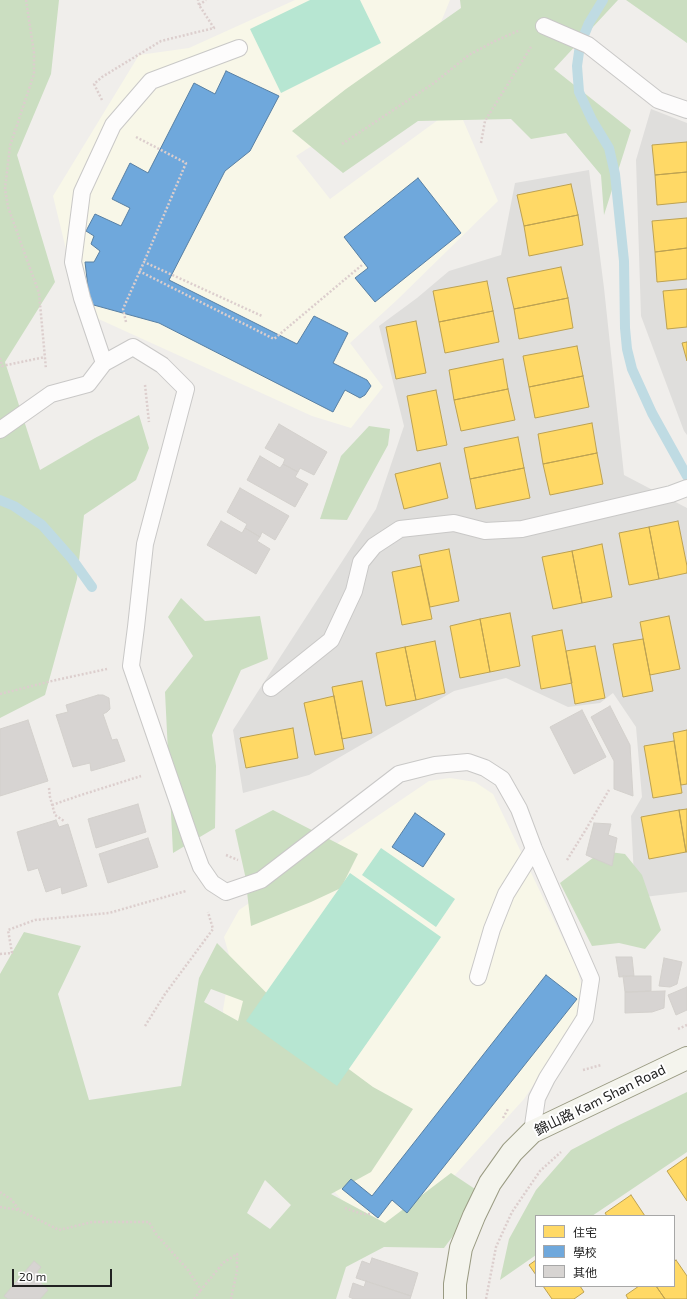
<!DOCTYPE html>
<meta charset="utf-8">
<style>
body{margin:0}
#map{position:relative;width:687px;height:1299px;overflow:hidden;background:#f0eeeb;font-family:"Exo 2","Noto Sans TC",sans-serif}
canvas{display:block}
.legend{position:absolute;left:535px;top:1215px;width:140px;height:72px;box-sizing:border-box;background:#fff;border:1px solid #a7a7a7;margin:0;padding:5px 7px;list-style:none;font-size:12px;color:#222}
.legend li{display:flex;align-items:center;gap:8px;height:20px}
.legend b{width:20px;border:1px solid #a7a7a7}
.scale{position:absolute;left:12px;top:1269px;width:100px;height:18px;box-sizing:border-box;border:2px solid #222;border-top:0;padding-left:5px;font-size:12px;line-height:14px;white-space:nowrap;color:#222;-webkit-text-stroke:3px #fff;paint-order:stroke}
</style>
<div id="map">
<canvas width="687" height="1299"></canvas>
<ul class="legend">
<li><b style="height:11px;background:#ffd966"></b>住宅</li>
<li><b style="height:11px;background:#6fa8dc"></b>學校</li>
<li><b style="height:11px;background:#d7d4d2"></b>其他</li>
</ul>
<div class="scale">20 m</div>
</div>
<script>
const g = document.querySelector('canvas').getContext('2d');
g.lineJoin = 'round';
function fill(path, color) { g.fillStyle = color; g.fill(path, 'evenodd'); }
const poly = rows => new Path2D(rows.map(r => 'M' + r).join(''));
function trace(path, color, width, dash) { g.strokeStyle = color; g.lineWidth = width; g.lineCap = dash ? 'butt' : 'round'; g.setLineDash(dash || []); g.stroke(path); }
function write(font, color, halo, rows, align = 'center') {
  g.font = font + ' "Exo 2","Noto Sans TC",sans-serif'; g.lineWidth = 4; g.setLineDash([]); g.textBaseline = 'middle'; g.strokeStyle = halo; g.fillStyle = color; for (const [text, x, y, turn = 0] of rows) {
    g.save(); g.translate(x, y); g.rotate((+turn || 0) * Math.PI / 180); g.textAlign = isNaN(turn) ? turn : align; if (halo) g.strokeText(text, 0, 0); g.fillText(text, 0, 0); g.restore();
  }
}
fill(poly([
 [651,109,687,123,687,435,684,431,641,316,636,160],
 [589,170,604,288,624,475,687,508,687,892,635,898,631,816,642,797,636,727,613,693,600,703,568,707,506,678,454,691,309,775,243,793,233,730,376,509,404,426,379,326,417,298,449,271,501,255,515,183]
]), '#dfdedc');
fill(poly([
 [295,0,450,0,418,78,296,156,330,199,457,106,498,201,398,299,350,343,383,387,351,428,312,416,81,311,53,196,139,55,189,48],
 [450,778,475,782,493,794,577,968,584,995,581,1011,569,1032,524,1099,415,1219,367,1227,334,1191,228,1041,223,1010,231,962,224,937,239,910,429,781]
]), '#f8f7e8');
fill(poly([
 [0,0,59,0,51,74,17,155,55,282,5,362,40,470,95,438,139,415,149,448,136,480,84,515,77,579,45,695,0,718],
 [460,0,618,0,554,69,631,130,604,215,601,175,566,133,531,139,511,119,418,121,343,173,292,131,346,89,461,8],
 [626,0,687,0,687,43],
 [369,426,390,429,388,445,347,520,320,519,341,456],
 [181,598,205,621,260,616,268,659,241,670,212,735,216,766,215,828,173,853,165,692,193,656,168,617],
 [273,810,358,854,341,888,311,902,251,926,245,875,235,830],
 [602,851,625,854,642,875,661,930,645,949,619,943,592,946,560,883],
 [24,932,81,946,58,994,89,1100,181,1086,199,978,217,943,323,1050,373,1087,413,1109,371,1172,331,1194,385,1223,451,1173,475,1189,459,1228,444,1248,384,1247,346,1267,336,1299,0,1299,0,974],
 [211,989,243,1001,238,1021,204,1002],
 [265,1180,291,1205,270,1229,247,1213],
 [687,1092,687,1152,592,1216,536,1216,536,1255,500,1280,509,1239,536,1190,571,1150,617,1126]
]), '#cbdec1');
fill(poly([
 [310,0,360,0,381,43,281,93,250,29],
 [381,848,455,899,436,927,362,875],
 [350,873,441,937,337,1086,246,1021]
]), '#b7e6d2');
const homes = poly([
 [687,142,687,172,655,175,652,145,687,142],
 [687,172,687,202,657,205,655,175,687,172],
 [571,184,578,215,524,226,517,195,571,184],
 [578,215,583,245,529,256,524,226,578,215],
 [687,218,687,248,655,252,652,221,687,218],
 [687,248,687,279,657,282,655,252,687,248],
 [561,267,568,298,514,309,507,278,561,267],
 [487,281,493,311,439,322,433,291,487,281],
 [687,289,687,327,667,329,663,291,687,289],
 [568,298,573,328,519,339,514,309,568,298],
 [493,311,499,342,445,353,439,322,493,311],
 [416,321,426,373,396,379,386,327,416,321],
 [687,342,687,361,682,343,687,342],
 [577,346,583,376,529,387,523,356,577,346],
 [503,359,508,389,454,400,449,370,503,359],
 [583,376,589,407,535,418,529,387,583,376],
 [508,389,515,420,461,431,454,400,508,389],
 [436,390,447,445,417,451,407,396,436,390],
 [592,423,597,453,543,464,538,434,592,423],
 [518,437,524,468,470,479,464,448,518,437],
 [597,453,603,484,550,495,543,464,597,453],
 [440,463,448,498,404,509,395,474,440,463],
 [524,468,530,498,476,509,470,479,524,468],
 [678,521,687,566,687,573,659,579,649,527,678,521],
 [649,527,659,579,629,585,619,533,649,527],
 [602,544,612,597,582,603,572,551,602,544],
 [449,549,459,601,430,607,419,555,449,549],
 [572,551,582,603,553,609,542,557,572,551],
 [421,566,432,619,402,625,392,572,421,566],
 [510,613,520,666,490,672,480,619,510,613],
 [669,616,680,669,650,675,640,622,669,616],
 [480,619,490,672,460,678,450,626,480,619],
 [562,630,572,683,541,689,532,636,562,630],
 [643,639,653,691,623,697,613,644,643,639],
 [435,641,445,693,416,700,405,647,435,641],
 [595,646,605,698,575,704,566,651,595,646],
 [405,647,416,700,386,706,376,653,405,647],
 [362,681,372,733,342,739,332,687,362,681],
 [334,696,344,749,315,755,304,703,334,696],
 [293,728,298,758,246,768,240,738,293,728],
 [687,730,687,784,681,785,673,733,687,730],
 [674,741,682,793,653,798,644,746,674,741],
 [687,809,687,852,686,852,679,810,687,809],
 [679,810,686,852,649,859,641,817,679,810],
 [687,1157,687,1201,667,1171,687,1157],
 [631,1195,645,1216,607,1216,605,1213,631,1195],
 [536,1260,536,1275,529,1265,536,1260],
 [676,1260,687,1276,687,1299,665,1299,656,1286,674,1286,674,1262,676,1260],
 [543,1286,580,1286,584,1292,574,1299,552,1299,543,1286],
 [639,1286,656,1286,665,1299,628,1299,626,1295,639,1286]
]);
fill(homes, '#ffd966');
trace(homes, '#bda252', 1);
const schools = poly([
 [226,71,279,96,250,151,225,171,169,280,297,344,314,316,348,333,333,363,367,380,371,386,365,395,360,398,345,390,333,412,159,323,90,304,85,262,94,262,100,251,91,244,94,236,86,231,95,214,121,226,130,208,112,199,130,163,148,173,194,83,215,94,226,71],
 [418,178,461,233,375,302,355,278,368,268,344,237,418,178],
 [415,813,445,834,423,867,392,847,415,813],
 [546,975,577,999,407,1213,392,1200,378,1218,342,1189,351,1179,372,1196,546,975]
]);
fill(schools, '#6fa8dc');
trace(schools, '#5880a4', 1);
trace(poly([
 [603,0,589,23,580,45,577,66,579,92,592,120,609,148,615,174,624,261,625,328,627,349,632,369,652,413,687,476],
 [0,500,14,506,42,525,72,559,92,587]
]), '#bfdbe3', 10);
const building = poly([
 [279,424,327,452,314,475,300,468,298,472,283,464,285,459,265,448,279,424],
 [260,456,280,468,283,464,298,472,295,477,308,484,295,507,247,480,260,456],
 [240,488,289,516,275,540,262,532,260,537,245,528,247,524,227,512,240,488],
 [221,521,242,533,245,528,260,537,257,541,270,549,256,574,207,545,221,521],
 [98,695,103,695,109,698,110,709,107,712,103,714,112,740,117,739,125,761,91,771,90,763,73,767,56,715,68,712,66,705,98,695],
 [610,706,630,745,633,796,614,789,614,761,591,717,610,706],
 [582,710,606,757,574,774,550,727,582,710],
 [28,720,48,781,0,796,0,729,28,720],
 [138,804,146,832,96,848,88,819,138,804],
 [56,820,59,827,68,824,87,886,62,894,61,887,46,892,38,868,28,871,17,832,56,820],
 [594,823,611,824,608,835,617,838,612,866,586,855,594,823],
 [148,838,158,867,108,883,99,854,148,838],
 [616,957,632,957,634,976,619,977,616,957],
 [664,958,682,962,677,984,670,987,659,986,664,958],
 [623,976,651,976,651,991,625,992,623,976],
 [687,987,687,1010,676,1015,668,995,687,987],
 [665,991,664,1008,652,1012,625,1013,625,992,665,991],
 [372,1258,418,1273,411,1296,356,1278,362,1261,370,1264,372,1258],
 [34,1261,41,1267,37,1272,42,1277,39,1281,48,1290,40,1299,8,1299,4,1296,34,1261],
 [366,1281,411,1296,410,1299,354,1299,349,1297,353,1283,364,1287,366,1281]
]);
fill(building, '#d7d4d2');
trace(building, '#d3d0cc', 1);
const lane = poly([
 [544,26,588,45,658,100,687,110],
 [104,363,82,298,73,262,82,192,113,125,151,81,239,48],
 [0,430,51,394,88,384,104,363,133,347,162,365,186,389,145,544,136,627,131,666,191,840,201,867,212,883,226,892,261,880,399,774,435,765,468,762,485,768,502,779,519,809,534,849,591,979,585,1018,547,1078,537,1098,532,1132],
 [271,688,331,640,354,591,361,562,374,546,400,529,454,523,485,531,522,529,671,494,687,488],
 [478,977,492,929,506,894,534,849]
]);
const secondary = poly([
 [455,1299,455,1284,461,1248,474,1216,490,1183,512,1152,532,1132,687,1058]
]);
trace(lane, '#c9c8c7', 18);
trace(secondary, '#999a82', 24);
trace(poly([
 [26,0,34,53,34,74,10,146,5,189,8,207,39,293,46,369],
 [199,5,206,0],
 [102,100,94,84,102,77,161,41,214,28,199,5,198,0],
 [136,137,186,163,144,262],
 [481,143,485,121,531,47],
 [342,144,434,83,469,55,495,41,520,30],
 [139,271,274,339,362,265],
 [126,322,123,309,144,262,262,316],
 [0,358,2,366,45,357],
 [145,385,149,422],
 [0,694,56,680,107,669],
 [49,788,50,797,55,815,64,821],
 [52,805,81,795,141,776],
 [226,855,238,860],
 [567,860,585,831,609,790],
 [0,954,12,953,8,930,35,920,109,913,186,891],
 [145,1026,165,994,213,929,208,912],
 [678,1029,687,1025],
 [583,1070,601,1065],
 [503,1118,508,1109],
 [0,1192,12,1200,19,1210],
 [0,1207,19,1210,59,1230,92,1222,149,1222,156,1234,188,1270,201,1290,223,1263,237,1254,237,1271,231,1299],
 [345,1208,362,1214,370,1214],
 [194,1299,201,1290],
 [486,1299,496,1247,512,1212,540,1171,561,1152]
]), '#dccecd', 2.5, [2, 2]);
trace(lane, '#fdfcfc', 16);
trace(secondary, '#f4f4ed', 22);
write('14px', '#222', '#fff', [
 ["錦山路 Kam Shan Road",600,1100,-26]
]);
</script>
